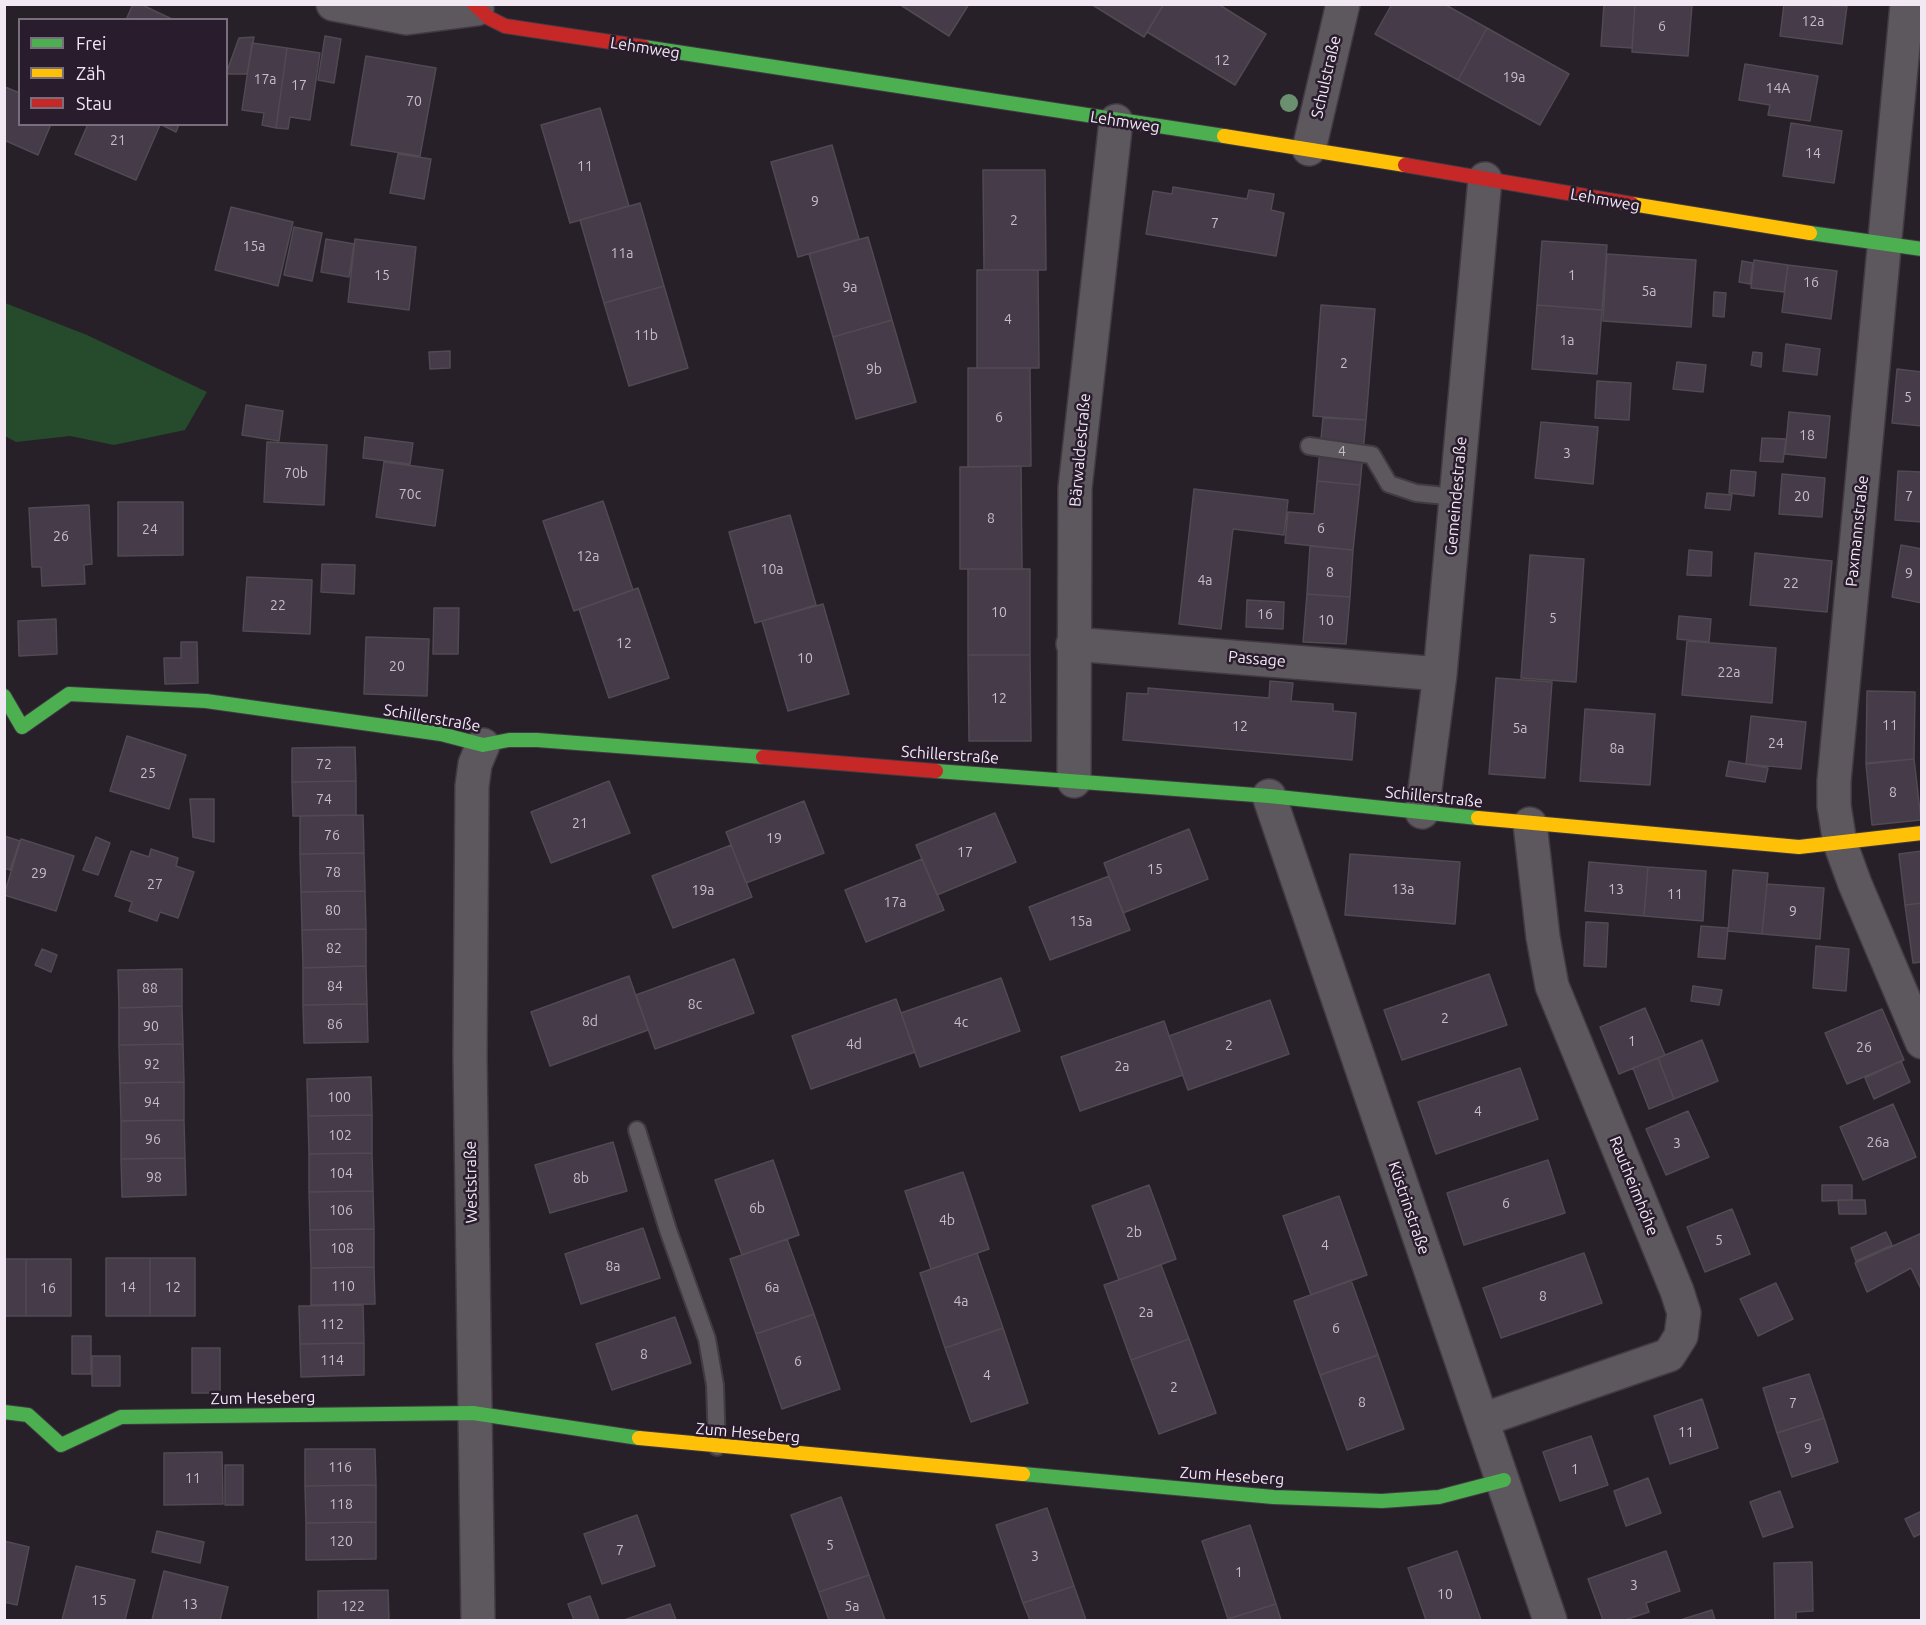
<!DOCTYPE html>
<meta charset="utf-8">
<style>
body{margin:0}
#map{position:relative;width:1926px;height:1625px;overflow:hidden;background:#272029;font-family:Ubuntu,sans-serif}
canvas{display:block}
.frame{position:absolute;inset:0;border:6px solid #f1e8f4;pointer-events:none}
.legend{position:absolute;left:18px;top:18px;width:210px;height:108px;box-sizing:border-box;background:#291c2d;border:2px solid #796e7d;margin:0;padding:8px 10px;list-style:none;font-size:18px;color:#f1e8f4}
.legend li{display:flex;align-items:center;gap:12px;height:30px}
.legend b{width:30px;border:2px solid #796e7d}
</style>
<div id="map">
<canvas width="1926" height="1625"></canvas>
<div class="frame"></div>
<ul class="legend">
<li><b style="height:8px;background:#4caf50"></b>Frei</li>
<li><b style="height:8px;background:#ffc107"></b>Zäh</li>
<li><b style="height:8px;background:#c62828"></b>Stau</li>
</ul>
</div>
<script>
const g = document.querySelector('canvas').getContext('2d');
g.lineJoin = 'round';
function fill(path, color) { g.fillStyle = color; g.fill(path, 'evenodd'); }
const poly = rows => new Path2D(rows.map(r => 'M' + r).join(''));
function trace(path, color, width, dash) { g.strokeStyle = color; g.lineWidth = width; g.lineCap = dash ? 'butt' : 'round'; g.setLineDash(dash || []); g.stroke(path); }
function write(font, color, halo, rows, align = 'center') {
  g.font = font + ' Ubuntu,sans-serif'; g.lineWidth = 5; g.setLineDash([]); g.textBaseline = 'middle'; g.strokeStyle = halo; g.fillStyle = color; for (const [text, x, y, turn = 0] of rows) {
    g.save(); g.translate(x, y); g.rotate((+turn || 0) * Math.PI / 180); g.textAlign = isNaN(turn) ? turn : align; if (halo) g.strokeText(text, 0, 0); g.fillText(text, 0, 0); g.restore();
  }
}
fill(poly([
 [5,303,87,335,207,392,185,430,114,445,70,436,16,442,5,436]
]), '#254a2c');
const building = poly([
 [133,4,140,4,174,20,126,20,133,4],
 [899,4,969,4,949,36,899,4],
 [1091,4,1164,4,1144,37,1091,4],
 [1164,4,1218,4,1266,34,1235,85,1147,32,1164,4],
 [1392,4,1444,4,1487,28,1458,80,1375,34,1392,4],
 [1604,4,1635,4,1632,48,1601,46,1604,4],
 [1635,4,1692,5,1688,56,1632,52,1635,4],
 [1784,4,1847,6,1842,44,1780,36,1784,4],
 [1487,28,1569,74,1540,125,1458,80,1487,28],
 [325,36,341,39,334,83,318,80,325,36],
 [254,37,247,74,226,74,239,38,254,37],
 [252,43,287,48,276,128,262,125,264,113,242,110,252,43],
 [287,48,320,53,310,120,290,117,288,129,276,128,287,48],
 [366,56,436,68,420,156,351,145,366,56],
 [1745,64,1818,76,1810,121,1768,115,1770,105,1739,100,1745,64],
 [5,87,20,93,20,124,51,124,38,155,4,140,5,87],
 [600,108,629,206,570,223,541,125,600,108],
 [1791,123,1842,131,1834,183,1783,176,1791,123],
 [88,124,160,125,136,180,75,154,88,124],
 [160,124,179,124,176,132,160,124],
 [832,145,859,239,798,257,771,162,832,145],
 [398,154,431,159,424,199,390,193,398,154],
 [983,170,1045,170,1046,270,984,270,983,170],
 [1173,187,1247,199,1249,190,1274,194,1271,210,1284,213,1276,256,1146,234,1153,191,1172,194,1173,187],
 [640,203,664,286,604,303,580,220,640,203],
 [231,207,293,222,278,286,215,270,231,207],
 [294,227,322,233,312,281,284,275,294,227],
 [868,237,892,320,833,337,809,254,868,237],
 [326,239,354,244,349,277,321,272,326,239],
 [355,239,416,247,409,310,348,302,355,239],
 [1542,241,1607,245,1602,310,1537,305,1542,241],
 [1607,254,1696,260,1691,327,1603,321,1607,254],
 [1754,260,1788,265,1784,292,1751,288,1754,260],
 [1742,261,1753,263,1750,284,1739,282,1742,261],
 [1788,265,1837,271,1831,319,1782,312,1788,265],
 [977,270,1038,270,1039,368,977,368,977,270],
 [664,286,688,368,629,386,604,303,664,286],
 [1714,292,1726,293,1724,317,1713,316,1714,292],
 [1321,305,1375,309,1366,420,1313,416,1321,305],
 [1537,305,1602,310,1597,374,1532,369,1537,305],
 [892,320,916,402,856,419,833,337,892,320],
 [1786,344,1820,349,1817,375,1783,371,1786,344],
 [450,351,450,368,430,369,429,352,450,351],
 [1753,352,1762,353,1761,367,1751,365,1753,352],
 [1677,362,1706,365,1703,392,1673,389,1677,362],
 [968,368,1030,368,1031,466,968,467,968,368],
 [1897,369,1922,372,1922,426,1892,423,1897,369],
 [1597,381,1631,383,1629,420,1595,418,1597,381],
 [246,405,283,411,279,441,242,435,246,405],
 [1789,412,1830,416,1826,458,1785,454,1789,412],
 [1323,418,1366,420,1360,485,1317,481,1323,418],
 [1541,422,1598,427,1593,484,1535,478,1541,422],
 [365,437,413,443,410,464,363,458,365,437],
 [1762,438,1786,439,1783,462,1760,461,1762,438],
 [267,442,327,445,324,505,264,502,267,442],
 [384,462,443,470,435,526,376,517,384,462],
 [1021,466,1022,569,960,569,960,467,1021,466],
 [1731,470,1756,472,1754,496,1729,493,1731,470],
 [1898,471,1922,472,1922,522,1895,520,1898,471],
 [1782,474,1825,478,1822,517,1779,514,1782,474],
 [1317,481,1360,485,1353,550,1285,543,1288,512,1314,514,1317,481],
 [1194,489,1288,500,1284,535,1233,529,1221,629,1179,624,1194,489],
 [1707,493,1732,495,1730,510,1705,508,1707,493],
 [603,501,633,590,574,611,543,521,603,501],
 [118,502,183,502,183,555,118,556,118,502],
 [89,505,92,564,84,565,85,584,42,586,41,567,32,567,29,508,89,505],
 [790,515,816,605,755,623,729,532,790,515],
 [1901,545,1922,549,1922,603,1892,597,1901,545],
 [1310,546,1353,550,1350,597,1307,594,1310,546],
 [1689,550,1712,552,1711,576,1687,575,1689,550],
 [1755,553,1832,561,1827,612,1750,605,1755,553],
 [1530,555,1584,559,1576,682,1521,678,1530,555],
 [322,564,355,565,354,594,321,592,322,564],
 [968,569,1030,569,1030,655,968,655,968,569],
 [247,577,312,580,310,634,243,631,247,577],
 [638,588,669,678,609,698,579,609,638,588],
 [1307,594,1350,597,1346,644,1303,642,1307,594],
 [1247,600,1284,602,1283,629,1246,627,1247,600],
 [823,604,849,694,788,711,762,621,823,604],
 [434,608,459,608,458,654,433,654,434,608],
 [1679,616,1711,619,1709,642,1677,639,1679,616],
 [56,619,57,654,19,656,18,621,56,619],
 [366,637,429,639,427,696,364,694,366,637],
 [1687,641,1776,648,1772,703,1682,695,1687,641],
 [181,642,197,642,198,683,165,684,164,658,181,658,181,642],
 [968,655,1030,655,1031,741,969,741,968,655],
 [1496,678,1552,682,1545,778,1489,774,1496,678],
 [1270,681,1293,683,1291,701,1333,704,1333,711,1356,713,1352,760,1123,740,1127,693,1148,694,1148,688,1269,698,1270,681],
 [1867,691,1915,692,1914,759,1866,763,1867,691],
 [1585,709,1655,714,1650,785,1580,781,1585,709],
 [1751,716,1806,722,1801,769,1746,764,1751,716],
 [127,736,186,755,169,809,110,791,127,736],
 [355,747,356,781,292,782,292,748,355,747],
 [1914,759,1921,820,1872,825,1866,764,1914,759],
 [1729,761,1768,768,1765,782,1726,776,1729,761],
 [356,781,356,815,293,816,292,782,356,781],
 [609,781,630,833,551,863,531,812,609,781],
 [190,799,214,799,214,842,193,837,190,799],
 [804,801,824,853,746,883,726,832,804,801],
 [995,813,1016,862,937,895,916,845,995,813],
 [363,815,364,853,300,854,300,816,363,815],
 [1189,829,1208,879,1123,913,1104,863,1189,829],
 [4,836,20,841,10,870,4,868,4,836],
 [96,837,110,843,98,875,83,870,96,837],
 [21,839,74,856,56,911,4,895,21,839],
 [731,845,752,897,673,928,652,876,731,845],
 [151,849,178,858,176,866,194,872,178,918,160,912,157,921,129,911,132,902,115,896,131,851,149,857,151,849],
 [1922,851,1922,903,1905,905,1899,854,1922,851],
 [364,853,365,891,301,892,300,854,364,853],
 [1350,854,1460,862,1455,924,1345,915,1350,854],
 [922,859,944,910,866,942,845,890,922,859],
 [1589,862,1648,867,1644,916,1585,911,1589,862],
 [1648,867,1706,871,1703,921,1644,916,1648,867],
 [1733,870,1768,873,1762,934,1728,931,1733,870],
 [1109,876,1130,930,1050,960,1029,907,1109,876],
 [1767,884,1824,888,1820,939,1762,934,1767,884],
 [365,891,366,929,302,930,301,892,365,891],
 [1922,903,1922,962,1913,963,1905,905,1922,903],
 [1586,922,1608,923,1606,967,1584,966,1586,922],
 [1701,926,1728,928,1725,959,1698,957,1701,926],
 [366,929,366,966,303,968,302,930,366,929],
 [1816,946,1849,949,1846,991,1813,988,1816,946],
 [42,949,57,955,51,972,35,965,42,949],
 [734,959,754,1013,655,1049,636,995,734,959],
 [366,966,367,1004,303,1005,303,968,366,966],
 [182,969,182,1006,119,1008,118,970,182,969],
 [1489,974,1507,1025,1402,1060,1384,1010,1489,974],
 [629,976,648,1030,550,1066,531,1012,629,976],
 [1001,978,1020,1031,920,1067,901,1013,1001,978],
 [1693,986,1722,990,1719,1005,1691,1001,1693,986],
 [896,999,915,1052,811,1089,792,1036,896,999],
 [1270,1000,1289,1054,1188,1090,1169,1036,1270,1000],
 [367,1004,368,1042,304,1043,303,1005,367,1004],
 [182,1006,183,1044,119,1045,119,1008,182,1006],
 [1645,1008,1665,1055,1619,1074,1600,1027,1645,1008],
 [1882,1009,1904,1060,1847,1084,1825,1033,1882,1009],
 [1164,1021,1183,1075,1080,1111,1061,1057,1164,1021],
 [1702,1040,1718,1081,1674,1099,1658,1058,1702,1040],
 [183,1044,184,1082,120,1083,119,1045,183,1044],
 [1658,1058,1674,1099,1649,1109,1633,1068,1658,1058],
 [1901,1061,1910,1082,1874,1099,1865,1078,1901,1061],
 [1520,1068,1538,1119,1436,1154,1418,1102,1520,1068],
 [371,1077,372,1115,308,1116,307,1079,371,1077],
 [184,1082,184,1120,121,1121,120,1083,184,1082],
 [1893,1104,1916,1157,1863,1180,1840,1127,1893,1104],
 [1688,1111,1709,1157,1666,1175,1646,1129,1688,1111],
 [372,1115,372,1153,309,1154,308,1116,372,1115],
 [184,1120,185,1158,121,1159,121,1121,184,1120],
 [613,1142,627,1191,550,1213,535,1165,613,1142],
 [372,1153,373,1191,309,1192,309,1154,372,1153],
 [185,1158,186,1195,122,1197,121,1159,185,1158],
 [773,1160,799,1235,742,1255,715,1180,773,1160],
 [1548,1160,1565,1213,1464,1245,1447,1193,1548,1160],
 [963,1172,989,1249,931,1269,905,1191,963,1172],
 [1149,1185,1176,1259,1119,1280,1092,1206,1149,1185],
 [1822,1185,1852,1185,1852,1200,1822,1201,1822,1185],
 [373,1191,374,1229,310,1230,309,1192,373,1191],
 [1339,1196,1367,1275,1311,1295,1283,1216,1339,1196],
 [1838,1200,1865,1200,1866,1214,1839,1214,1838,1200],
 [1732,1209,1750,1254,1705,1272,1687,1227,1732,1209],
 [643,1228,660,1278,581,1304,565,1254,643,1228],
 [374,1229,374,1267,311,1268,310,1230,374,1229],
 [1886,1232,1892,1245,1856,1261,1851,1248,1886,1232],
 [1922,1233,1922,1291,1911,1268,1867,1292,1855,1263,1922,1233],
 [787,1239,814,1314,756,1334,730,1259,787,1239],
 [977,1253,1003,1328,945,1348,920,1273,977,1253],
 [1584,1253,1602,1303,1501,1338,1483,1288,1584,1253],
 [106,1258,150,1258,150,1316,106,1316,106,1258],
 [150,1258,195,1258,195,1316,150,1316,150,1258],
 [4,1259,26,1259,26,1316,4,1316,4,1259],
 [26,1259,71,1259,71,1316,26,1316,26,1259],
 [1161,1265,1189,1339,1131,1360,1104,1285,1161,1265],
 [374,1267,375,1304,311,1305,311,1268,374,1267],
 [1351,1280,1378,1355,1320,1375,1294,1301,1351,1280],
 [1776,1283,1793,1319,1758,1336,1740,1299,1776,1283],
 [363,1305,364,1343,300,1344,299,1306,363,1305],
 [814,1314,840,1389,782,1409,756,1334,814,1314],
 [675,1317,691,1363,612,1390,596,1344,675,1317],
 [1003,1328,1028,1403,971,1422,945,1348,1003,1328],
 [72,1336,91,1336,91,1374,72,1374,72,1336],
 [1189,1339,1216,1413,1159,1434,1131,1360,1189,1339],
 [364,1343,364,1375,301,1377,300,1344,364,1343],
 [192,1348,220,1348,220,1393,192,1393,192,1348],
 [1378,1355,1404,1429,1347,1450,1320,1375,1378,1355],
 [92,1356,120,1356,120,1386,92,1386,92,1356],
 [1809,1374,1824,1418,1777,1433,1763,1388,1809,1374],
 [1702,1399,1718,1448,1670,1464,1654,1416,1702,1399],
 [1824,1418,1838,1462,1792,1477,1777,1433,1824,1418],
 [1591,1436,1608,1485,1560,1501,1543,1452,1591,1436],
 [305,1449,375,1449,376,1485,305,1486,305,1449],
 [222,1452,223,1504,164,1505,164,1453,222,1452],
 [225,1465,243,1465,243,1505,225,1505,225,1465],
 [1648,1478,1661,1513,1626,1526,1614,1491,1648,1478],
 [376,1485,376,1522,306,1523,305,1486,376,1485],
 [1780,1491,1793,1527,1763,1537,1750,1502,1780,1491],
 [841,1497,869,1575,819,1592,791,1515,841,1497],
 [1047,1508,1074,1586,1023,1603,996,1525,1047,1508],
 [1922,1511,1922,1533,1914,1537,1905,1519,1922,1511],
 [637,1515,655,1566,602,1584,584,1534,637,1515],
 [376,1522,376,1559,306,1560,306,1523,376,1522],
 [1250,1525,1276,1604,1228,1619,1202,1541,1250,1525],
 [157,1531,204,1542,200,1563,152,1552,157,1531],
 [4,1541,29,1547,17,1605,4,1602,4,1541],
 [1457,1551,1481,1620,1426,1620,1408,1568,1457,1551],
 [1666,1551,1680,1591,1646,1603,1649,1612,1625,1620,1603,1620,1588,1579,1666,1551],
 [1812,1562,1813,1611,1796,1612,1796,1620,1775,1620,1774,1563,1812,1562],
 [76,1566,135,1580,125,1620,62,1620,76,1566],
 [164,1571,228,1587,220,1620,152,1620,164,1571],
 [869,1575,885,1620,829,1620,819,1592,869,1575],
 [1074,1586,1086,1620,1030,1620,1023,1603,1074,1586],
 [388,1590,389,1620,318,1620,318,1591,388,1590],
 [590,1596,599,1620,574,1620,568,1604,590,1596],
 [670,1604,676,1620,624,1620,670,1604],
 [1276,1604,1281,1620,1229,1620,1228,1619,1276,1604],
 [1712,1610,1715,1620,1680,1620,1712,1610]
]);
fill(building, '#463b49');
trace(building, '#504a52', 1.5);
const lane = poly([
 [1309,446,1372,455,1389,484,1416,493,1456,497],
 [637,1130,668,1230,707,1339,715,1385,717,1447]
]);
const street = poly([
 [333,4,407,18,477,9],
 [1907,4,1834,781,1834,806,1840,843,1855,884,1922,1042],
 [1309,149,1343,4],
 [1073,644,1440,674],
 [1074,781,1075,488,1116,121],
 [1269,796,1550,1620],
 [1422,812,1440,674,1485,179],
 [1482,1420,1669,1355,1681,1336,1684,1313,1677,1291,1552,986,1543,937,1530,824],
 [478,1620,470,1056,472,786,475,764,483,745]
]);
const fast = poly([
 [644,47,1224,136],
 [1810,233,1922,249],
 [4,696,22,727,69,694,206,701,441,734,483,745,509,740,537,740,763,757],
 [936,771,1269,796,1478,818],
 [4,1412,28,1415,61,1445,121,1417,473,1413,639,1438],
 [1023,1474,1273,1497,1382,1501,1439,1497,1504,1480]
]);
const slow = poly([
 [1224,136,1405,165],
 [1632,204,1810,233],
 [1478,818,1799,847,1922,833],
 [639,1438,1023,1474]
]);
const jam = poly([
 [474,4,489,18,505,26,644,47],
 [1405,165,1632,204],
 [763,757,936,771]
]);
trace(lane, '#413a42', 20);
trace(street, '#413a42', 36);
trace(fast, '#413a42', 16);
trace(slow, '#413a42', 16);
trace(jam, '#413a42', 16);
trace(lane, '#5d575e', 16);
trace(street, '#5d575e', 33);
trace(fast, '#4caf50', 14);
trace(slow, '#ffc107', 14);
trace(jam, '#c62828', 14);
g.fillStyle = '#6a906f';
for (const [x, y] of [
 [1289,103]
]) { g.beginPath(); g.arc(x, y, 9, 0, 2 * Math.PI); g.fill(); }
write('14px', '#c6bdc9', null, [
 ["12a",1813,21],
 ["6",1662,26],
 ["12",1222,60],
 ["19a",1514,77],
 ["17a",265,79],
 ["17",299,85],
 ["14A",1778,88],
 ["70",414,101],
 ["21",118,140],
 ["14",1813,153],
 ["11",585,166],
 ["9",815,201],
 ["2",1014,220],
 ["7",1215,223],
 ["15a",254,246],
 ["11a",622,253],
 ["15",382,275],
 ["1",1572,275],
 ["16",1811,282],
 ["9a",850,287],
 ["5a",1649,291],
 ["4",1008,319],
 ["11b",646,335],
 ["1a",1567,340],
 ["2",1344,363],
 ["9b",874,369],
 ["5",1908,397],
 ["6",999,417],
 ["18",1807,435],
 ["4",1342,451],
 ["3",1567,453],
 ["70b",296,473],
 ["70c",410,494],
 ["20",1802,496],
 ["7",1909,496],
 ["8",991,518],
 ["6",1321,528],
 ["24",150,529],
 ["26",61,536],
 ["12a",588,556],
 ["10a",772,569],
 ["8",1330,572],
 ["9",1909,573],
 ["4a",1205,580],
 ["22",1791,583],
 ["22",278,605],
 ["10",999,612],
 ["16",1265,614],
 ["5",1553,618],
 ["10",1326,620],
 ["12",624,643],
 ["10",805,658],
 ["20",397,666],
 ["22a",1729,672],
 ["12",999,698],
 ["11",1890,725],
 ["12",1240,726],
 ["5a",1520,728],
 ["24",1776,743],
 ["8a",1617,748],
 ["72",324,764],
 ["25",148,773],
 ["8",1893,792],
 ["74",324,799],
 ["21",580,823],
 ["76",332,835],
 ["19",774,838],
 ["17",965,852],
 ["15",1155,869],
 ["78",333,872],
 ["29",39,873],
 ["27",155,884],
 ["13a",1403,889],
 ["13",1616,889],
 ["19a",703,890],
 ["11",1675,894],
 ["17a",895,902],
 ["80",333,910],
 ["9",1793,911],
 ["15a",1081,921],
 ["82",334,948],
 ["84",335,986],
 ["88",150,988],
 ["8c",695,1004],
 ["2",1445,1018],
 ["8d",590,1021],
 ["4c",961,1022],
 ["86",335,1024],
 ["90",151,1026],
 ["1",1632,1041],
 ["4d",854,1044],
 ["2",1229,1045],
 ["26",1864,1047],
 ["92",152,1064],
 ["2a",1122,1066],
 ["100",339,1097],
 ["94",152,1102],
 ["4",1478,1111],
 ["102",340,1135],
 ["96",153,1139],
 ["26a",1878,1142],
 ["3",1677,1143],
 ["104",341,1173],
 ["98",154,1177],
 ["8b",581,1178],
 ["6",1506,1203],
 ["6b",757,1208],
 ["106",341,1210],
 ["4b",947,1220],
 ["2b",1134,1232],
 ["5",1719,1240],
 ["4",1325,1245],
 ["108",342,1248],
 ["8a",613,1266],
 ["110",343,1286],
 ["14",128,1287],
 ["12",173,1287],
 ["6a",772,1287],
 ["16",48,1288],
 ["8",1543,1296],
 ["4a",961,1301],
 ["2a",1146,1312],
 ["112",332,1324],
 ["6",1336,1328],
 ["8",644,1354],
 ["114",332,1360],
 ["6",798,1361],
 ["4",987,1375],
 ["2",1174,1387],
 ["8",1362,1402],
 ["7",1793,1403],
 ["11",1686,1432],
 ["9",1808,1448],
 ["116",340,1467],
 ["1",1575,1469],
 ["11",193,1478],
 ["118",341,1504],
 ["120",341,1541],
 ["5",830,1545],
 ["7",620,1550],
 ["3",1035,1556],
 ["1",1239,1572],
 ["3",1634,1585],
 ["10",1445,1594],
 ["15",99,1600],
 ["13",190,1604],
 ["122",353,1606],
 ["5a",852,1606]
]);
write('16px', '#f1e8f4', '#291c2d', [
 ["Lehmweg",645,48,9],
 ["Schulstraße",1326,77,-77],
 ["Lehmweg",1125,122,9],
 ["Lehmweg",1605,200,10],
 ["Bärwaldestraße",1080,450,-85],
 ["Gemeindestraße",1456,496,-85],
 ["Paxmannstraße",1857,531,-84],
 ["Passage",1257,659,5],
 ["Schillerstraße",432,718,10],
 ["Schillerstraße",950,755,4],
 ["Schillerstraße",1434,797,6],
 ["Weststraße",471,1182,-91],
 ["Rautheimhöhe",1634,1186,68],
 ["Küstrinstraße",1409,1208,71],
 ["Zum Heseberg",263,1398,-1],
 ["Zum Heseberg",748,1433,5],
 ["Zum Heseberg",1232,1476,4]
]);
</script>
